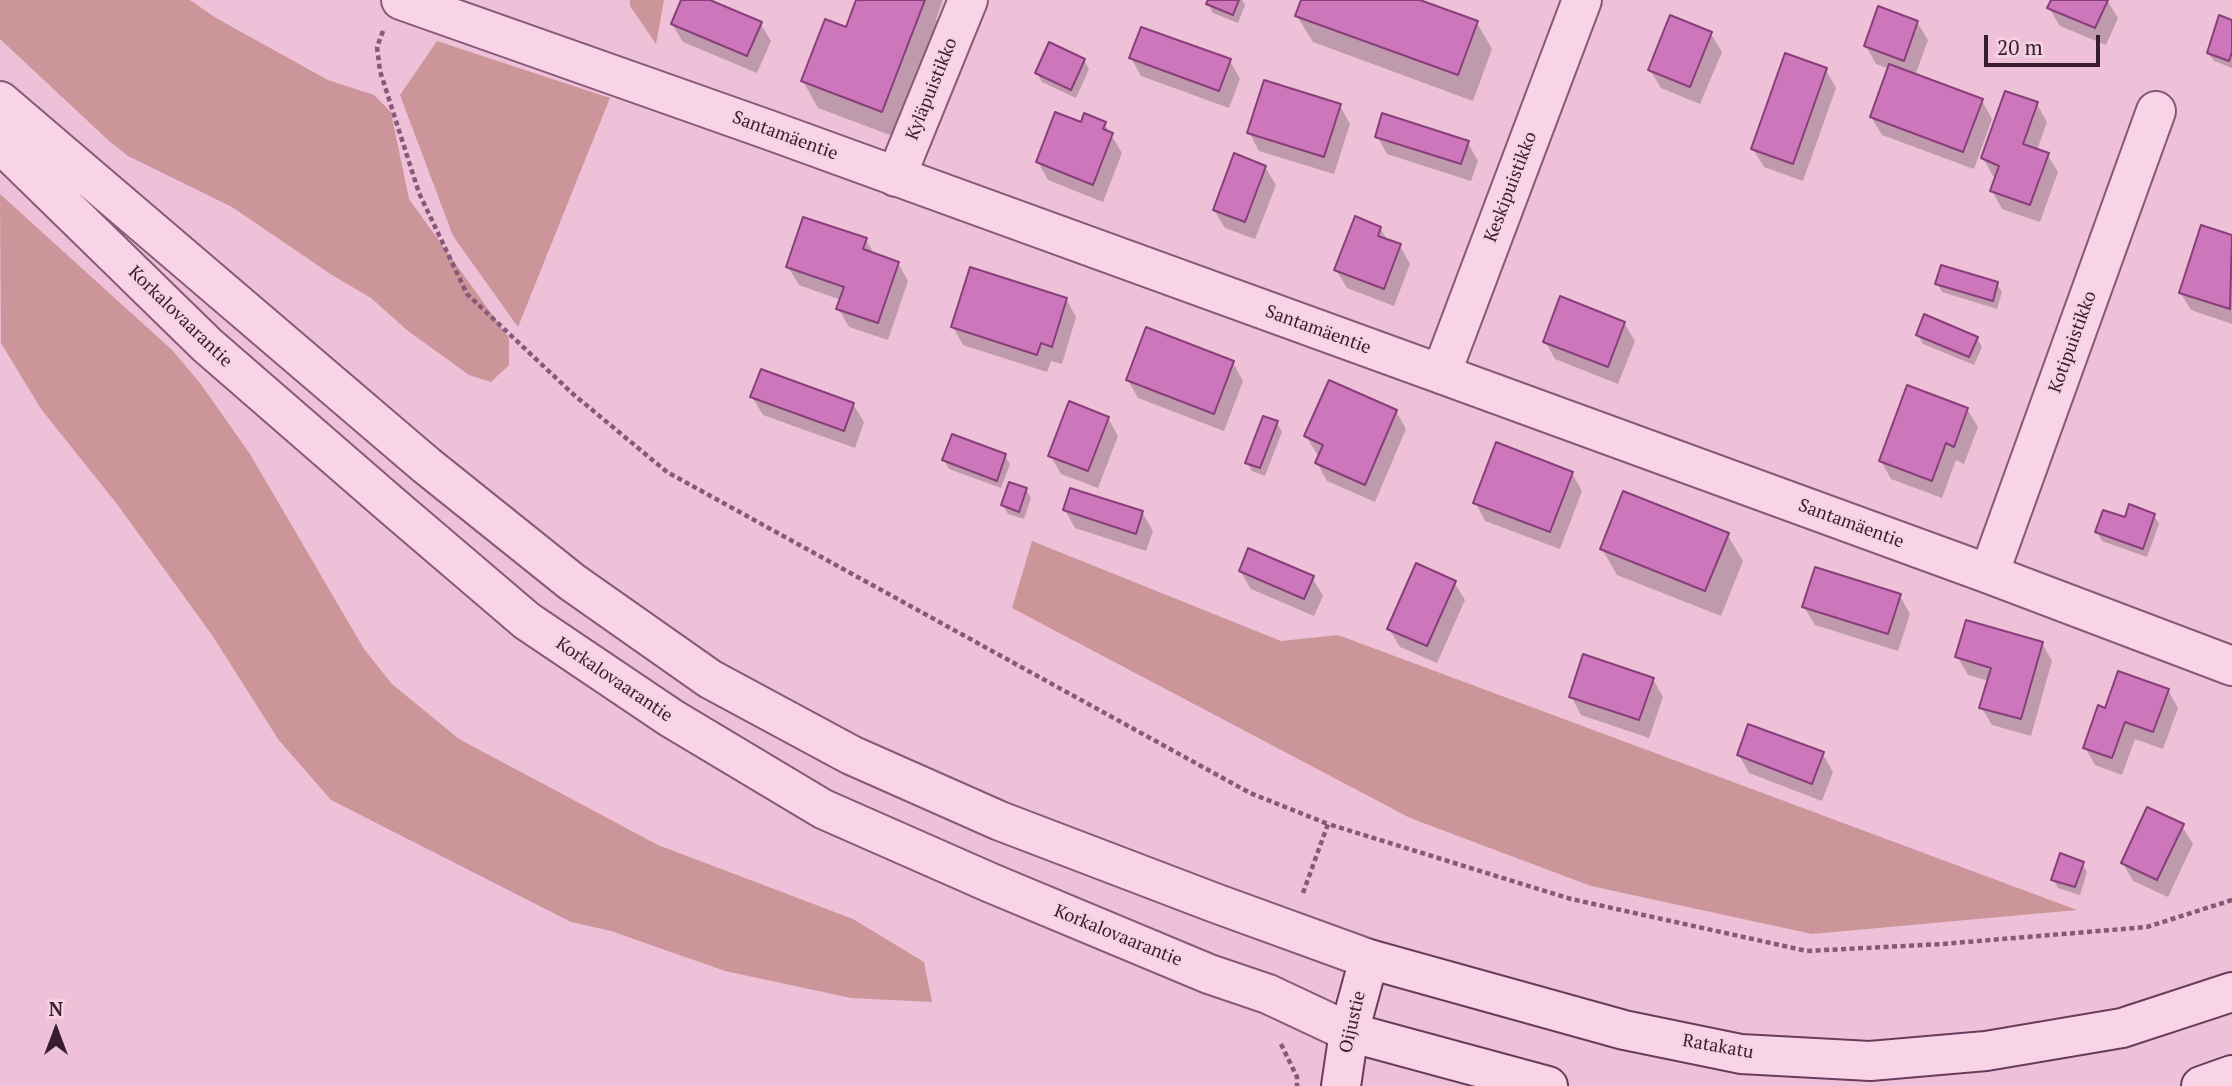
<!DOCTYPE html>
<meta charset="utf-8">
<style>
body{margin:0}
#map{position:relative;width:2232px;height:1086px;overflow:hidden;background:#eec1d8;font-family:"PT Serif",serif}
canvas{display:block}
.north{position:absolute;left:21px;top:995px;width:70px;height:70px;-webkit-text-stroke:5px #f6d0e3;paint-order:stroke;rotate:0deg;font-size:19px;font-weight:700;line-height:28px;text-align:center;color:#371d30}
.north::after{content:'';display:block;margin:auto;width:24px;height:32px;background:#371d30;clip-path:polygon(50% 0,100% 100%,50% 72%,0 100%)}
.scale{position:absolute;left:1984px;top:35px;width:116px;height:32px;box-sizing:border-box;border:4px solid #371d30;border-top:0;padding-left:9px;font-size:21px;line-height:24px;white-space:nowrap;color:#371d30;-webkit-text-stroke:5px #f6d0e3;paint-order:stroke}
</style>
<div id="map">
<canvas width="2232" height="1086"></canvas>
<div class="north">N</div>
<div class="scale">20 m</div>
</div>
<script>
const g = document.querySelector('canvas').getContext('2d');
g.lineJoin = 'round';
function fill(path, color) { g.fillStyle = color; g.fill(path, 'evenodd'); }
const poly = rows => new Path2D(rows.map(r => 'M' + r).join(''));
function trace(path, color, width, dash) { g.strokeStyle = color; g.lineWidth = width; g.lineCap = dash ? 'butt' : 'round'; g.setLineDash(dash || []); g.stroke(path); }
function write(font, color, halo, rows, align = 'center') {
  g.font = font + ' "PT Serif",serif'; g.lineWidth = 5; g.setLineDash([]); g.textBaseline = 'middle'; g.strokeStyle = halo; g.fillStyle = color; for (const [text, x, y, turn = 0] of rows) {
    g.save(); g.translate(x, y); g.rotate((+turn || 0) * Math.PI / 180); g.textAlign = isNaN(turn) ? turn : align; if (halo) g.strokeText(text, 0, 0); g.fillText(text, 0, 0); g.restore();
  }
}
fill(poly([
 [0,0,190,0,216,18,328,80,374,95,391,112,409,199,509,338,509,365,491,382,469,375,408,331,371,298,332,275,232,207,128,156,108,140,0,39],
 [630,0,664,0,656,44,630,6],
 [437,41,610,98,518,327,453,236,400,95],
 [0,194,172,350,200,383,250,454,364,649,392,684,459,739,658,845,853,919,924,962,932,1002,851,998,725,971,611,931,571,922,331,800,278,739,212,635,117,504,41,409,1,343],
 [1032,541,1281,641,1338,635,2077,910,1812,934,1591,886,1410,818,1012,608]
]), '#cc959a');
fill(poly([
 [682,0,705,0,760,23,771,41,757,73,683,42,672,24],
 [858,0,943,0,936,19,940,25,898,138,818,108,803,81,847,29],
 [1210,0,1242,0,1245,5,1238,23,1213,13,1208,4],
 [1303,0,1414,0,1477,23,1492,49,1473,101,1313,42,1297,16],
 [2052,0,2107,0,2118,18,2106,45,2060,26,2049,8],
 [2232,21,2232,68,2214,61,2208,53],
 [1917,22,1928,40,1915,76,1982,101,1992,119,1974,169,1882,135,1871,117,1889,69,1876,64,1866,46],
 [1711,34,1722,52,1700,104,1661,88,1650,70],
 [1131,58,1230,61,1240,79,1229,108,1141,76],
 [1084,60,1089,69,1076,98,1042,82,1037,73],
 [1826,70,1836,88,1803,181,1764,167,1753,149],
 [2037,104,2047,122,2037,150,2047,154,2058,172,2040,222,2002,209,1992,191,1997,178,1993,176,1983,158],
 [1340,106,1350,124,1334,174,1259,151,1249,132],
 [1104,123,1122,153,1103,202,1048,180,1038,162,1082,125],
 [1377,136,1468,143,1478,161,1471,181,1387,154],
 [1265,167,1276,185,1255,239,1225,228,1214,210],
 [2202,227,2232,237,2232,324,2191,310,2180,292],
 [1380,228,1388,241,1400,246,1410,264,1394,306,1347,288,1336,270],
 [866,240,875,255,898,263,908,281,888,340,849,327,838,308,841,300,799,285,788,267],
 [1937,283,1997,284,2002,292,1997,309,1942,292],
 [1066,299,1076,317,1062,364,1051,361,1047,372,963,345,953,327],
 [1624,323,1635,341,1618,384,1555,359,1545,341],
 [1918,335,1977,338,1982,347,1974,365,1923,344],
 [1233,363,1243,381,1224,431,1138,398,1128,380],
 [752,397,853,404,864,422,855,448,763,415],
 [1967,409,1978,427,1964,464,1956,460,1942,498,1891,479,1881,461],
 [1396,411,1406,429,1375,502,1327,481,1317,463,1320,456,1317,454,1306,436],
 [1108,418,1118,436,1098,488,1061,474,1050,455],
 [1277,423,1282,432,1265,476,1252,471,1247,463],
 [1005,456,1010,464,1001,488,949,469,944,460],
 [1572,473,1582,491,1560,549,1485,521,1475,502],
 [1026,489,1031,498,1024,519,1008,514,1003,505],
 [1065,510,1142,512,1153,531,1146,551,1075,528],
 [2154,515,2159,524,2147,557,2102,541,2097,532],
 [1727,534,1743,561,1721,616,1617,575,1602,549],
 [1240,571,1312,577,1323,596,1314,616,1251,589],
 [1454,582,1465,600,1437,663,1400,647,1389,629],
 [1900,596,1910,614,1898,651,1815,625,1804,607],
 [2042,643,2052,661,2031,736,1992,725,1981,707,1989,681,1968,675,1957,656],
 [1653,679,1663,697,1649,738,1581,715,1571,696],
 [2168,690,2178,708,2163,749,2135,739,2122,775,2095,765,2085,747,2106,710],
 [1822,753,1833,772,1822,801,1749,773,1739,755],
 [2182,826,2193,844,2168,897,2133,881,2123,863],
 [2082,863,2087,872,2080,895,2058,888,2053,879]
]), '#0003');
const building = poly([
 [681,0,710,0,762,22,747,56,671,24,681,0],
 [856,0,925,0,882,112,801,81,825,19,846,27,856,0],
 [1208,0,1239,0,1233,15,1206,4,1208,0],
 [1301,0,1420,0,1478,21,1458,75,1295,16,1301,0],
 [2051,0,2108,0,2095,28,2047,8,2051,0],
 [1878,6,1918,21,1904,61,1864,46,1878,6],
 [1670,15,1712,32,1690,87,1648,70,1670,15],
 [2219,15,2232,20,2232,52,2229,61,2207,53,2219,15],
 [1141,27,1231,59,1219,91,1129,58,1141,27],
 [1049,42,1085,59,1071,90,1035,73,1049,42],
 [1785,53,1827,68,1793,164,1751,149,1785,53],
 [1889,64,1983,99,1963,152,1870,117,1889,64],
 [1264,80,1341,104,1324,157,1247,133,1264,80],
 [2005,91,2038,102,2023,144,2049,153,2030,205,1990,191,1999,166,1981,158,2005,91],
 [1055,112,1081,122,1084,113,1106,122,1103,129,1113,133,1093,185,1036,162,1055,112],
 [1382,113,1469,141,1461,164,1375,137,1382,113],
 [1234,153,1266,166,1245,222,1213,210,1234,153],
 [1355,216,1381,227,1378,236,1401,244,1384,289,1334,270,1355,216],
 [803,217,867,238,863,249,899,262,878,323,836,309,844,287,786,267,803,217],
 [2201,225,2232,235,2230,309,2179,293,2201,225],
 [1941,265,1998,282,1993,301,1935,284,1941,265],
 [970,267,1067,298,1052,347,1041,343,1037,355,951,327,970,267],
 [1560,296,1625,322,1608,367,1543,342,1560,296],
 [1924,314,1978,337,1969,357,1916,335,1924,314],
 [1146,327,1234,361,1214,414,1126,380,1146,327],
 [761,369,854,403,844,431,750,397,761,369],
 [1329,380,1397,410,1365,485,1315,463,1323,445,1304,436,1329,380],
 [1907,385,1968,408,1954,447,1946,443,1932,481,1879,461,1907,385],
 [1069,401,1109,417,1088,471,1048,456,1069,401],
 [1263,416,1278,421,1260,468,1245,463,1263,416],
 [952,434,1006,454,997,481,942,460,952,434],
 [1496,442,1573,472,1550,532,1473,503,1496,442],
 [1009,482,1027,488,1019,512,1001,505,1009,482],
 [1070,488,1143,511,1136,534,1063,510,1070,488],
 [1623,491,1729,533,1705,591,1600,549,1623,491],
 [2129,504,2155,514,2143,549,2095,532,2103,510,2125,517,2129,504],
 [1248,548,1314,576,1304,599,1239,571,1248,548],
 [1416,563,1456,581,1427,646,1387,629,1416,563],
 [1815,567,1901,594,1888,634,1802,607,1815,567],
 [1966,620,2043,642,2021,719,1979,708,1991,668,1955,657,1966,620],
 [1583,654,1654,678,1639,720,1569,697,1583,654],
 [2118,671,2169,689,2153,732,2125,722,2112,758,2083,748,2098,705,2105,708,2118,671],
 [1748,724,1824,752,1812,784,1737,755,1748,724],
 [2147,807,2184,824,2157,880,2121,863,2147,807],
 [2060,853,2084,862,2075,887,2051,880,2060,853]
]);
fill(building, '#cd76bb');
trace(building, '#873e79', 2);
const minor = poly([
 [401,0,769,130,1441,374,1989,574,2232,666],
 [896,177,968,0],
 [1441,374,1582,0],
 [1989,574,2156,111]
]);
const tertiary = poly([
 [0,101,426,465,572,582,710,679,851,755,1000,821,1215,903,1369,959],
 [0,143,207,345,390,504,527,621,671,718,823,809,991,883,1209,974,1268,994,1349,1032]
]);
const secondary = poly([
 [1349,1032,1548,1086],
 [1341,1086,1349,1032,1369,959,1624,1030,1741,1054,1870,1061,1986,1051,2122,1028,2232,992],
 [2201,1086,2232,1075]
]);
trace(minor, '#885878', 42);
trace(tertiary, '#885878', 42);
trace(secondary, '#693c5c', 42);
trace(poly([
 [383,31,377,47,380,71,419,193,467,294,573,394,667,472,1250,793,1328,824],
 [1303,893,1328,824,1571,899,1807,951,1942,944,2147,927,2232,900],
 [1281,1044,1297,1077,1297,1086]
]), '#885878', 4.5, [5, 3.5]);
trace(minor, '#f9d4e7', 38);
trace(tertiary, '#f9d4e7', 38);
trace(secondary, '#f9d4e7', 38);
write('18px', '#371d30', '#f6d0e3', [
 ["Kyläpuistikko",932,89,-68],
 ["Santamäentie",785,136,20],
 ["Keskipuistikko",1511,187,-69],
 ["Korkalovaarantie",180,317,44],
 ["Santamäentie",1318,330,20],
 ["Kotipuistikko",2073,342,-70],
 ["Santamäentie",1851,524,20],
 ["Korkalovaarantie",614,680,34],
 ["Korkalovaarantie",1118,936,22],
 ["Oijustie",1353,1022,-77],
 ["Ratakatu",1718,1047,10]
]);
</script>
